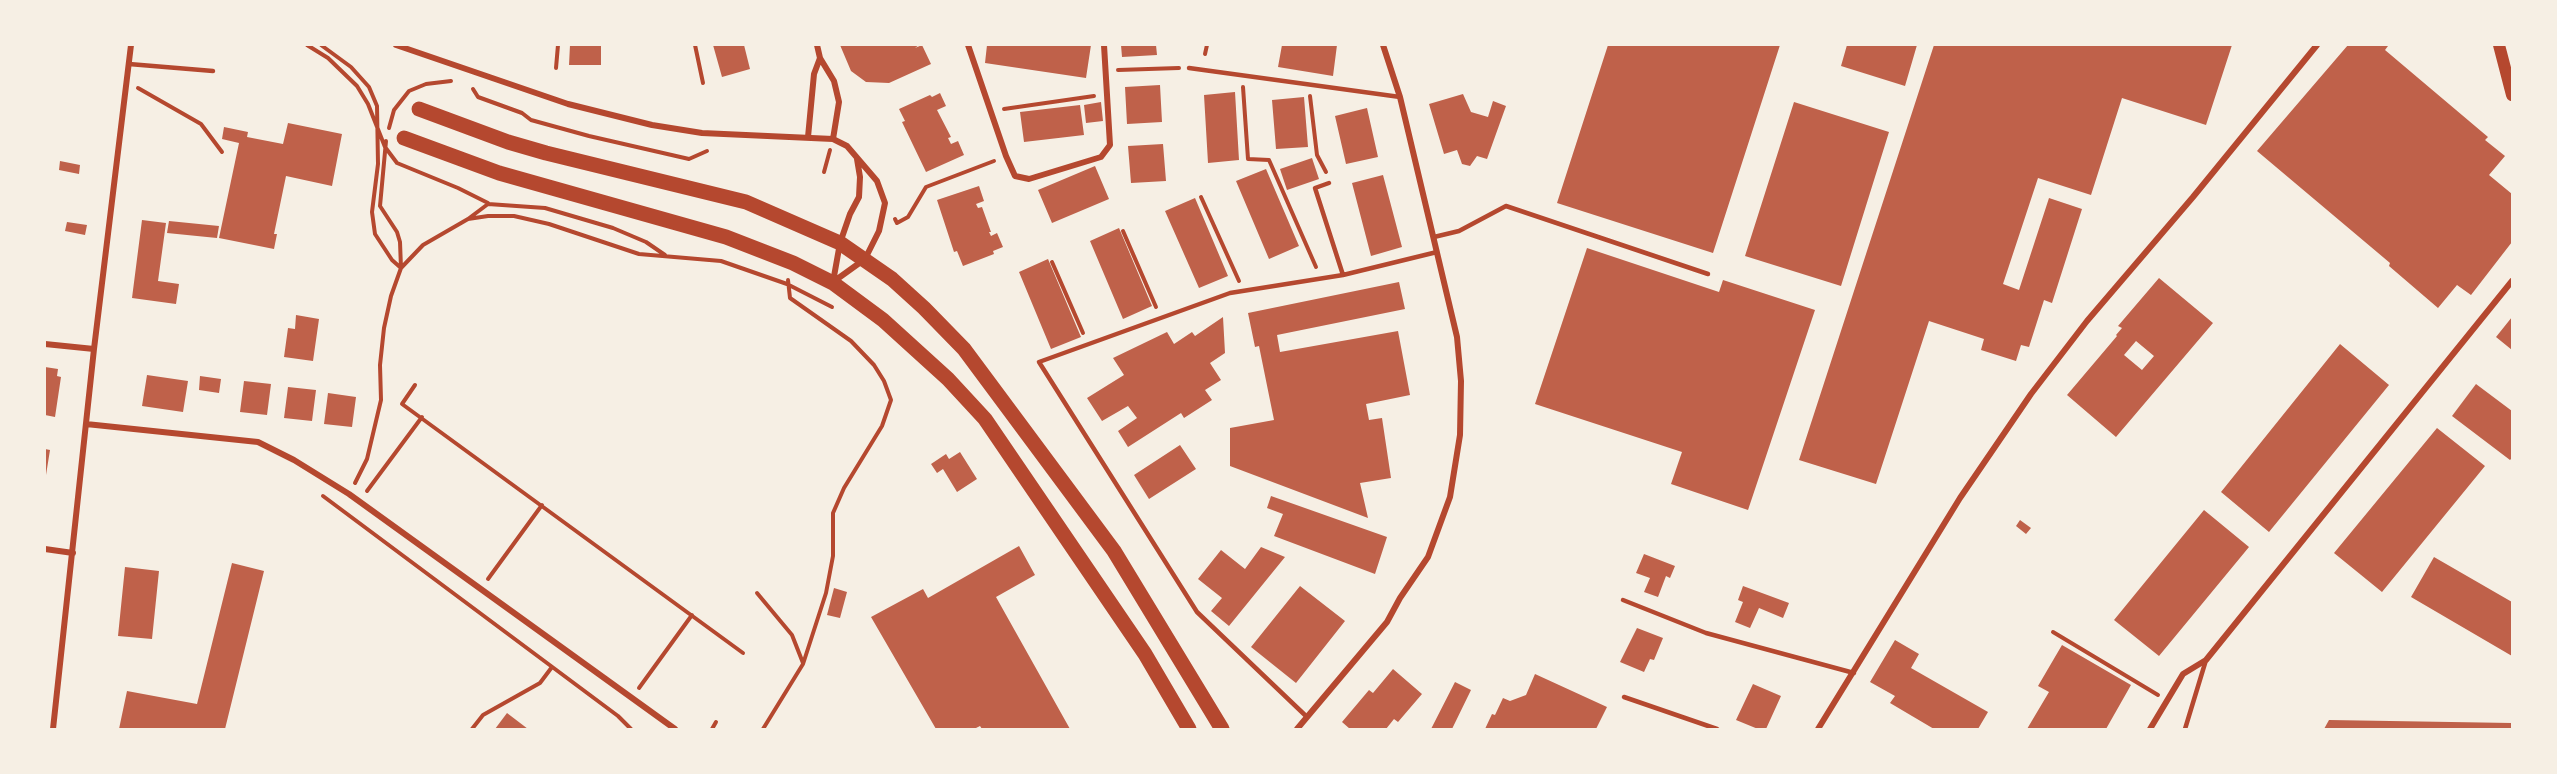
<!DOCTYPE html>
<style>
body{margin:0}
#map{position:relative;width:2557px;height:774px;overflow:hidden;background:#f6efe4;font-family:Ubuntu,sans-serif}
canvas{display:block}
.frame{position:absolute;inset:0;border:46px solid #f6efe4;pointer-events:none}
</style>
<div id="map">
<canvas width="2557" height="774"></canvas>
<div class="frame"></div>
</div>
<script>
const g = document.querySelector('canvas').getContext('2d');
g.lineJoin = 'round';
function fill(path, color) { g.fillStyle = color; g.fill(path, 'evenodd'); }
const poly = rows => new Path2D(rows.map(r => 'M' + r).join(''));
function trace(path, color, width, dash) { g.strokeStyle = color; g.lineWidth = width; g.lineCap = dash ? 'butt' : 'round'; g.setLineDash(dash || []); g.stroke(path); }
fill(poly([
 [570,45,601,45,601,65,569,65],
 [713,45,744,45,750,69,722,77],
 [840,45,919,45,915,48,922,45,931,64,889,83,866,82,851,71],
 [987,45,1091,45,1086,78,985,63],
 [1121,45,1156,45,1157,55,1122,57],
 [1282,45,1337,45,1333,76,1278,67],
 [1608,45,1780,45,1713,253,1557,203],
 [1847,45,1917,45,1905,86,1841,66],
 [1934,45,2232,45,2206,125,2122,98,2091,195,2038,178,2003,284,2019,290,2049,198,2082,209,2052,303,2044,300,2029,347,2021,345,2016,361,1981,350,1984,339,1929,321,1876,484,1799,460],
 [2348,45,2386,45,2388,46,2385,50,2488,137,2485,140,2505,156,2489,175,2512,194,2512,242,2471,295,2457,285,2438,308,2389,266,2390,263,2257,151],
 [1160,85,1162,122,1127,124,1125,87],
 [1235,92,1239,160,1208,163,1204,95],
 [940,93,946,106,937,110,951,137,948,138,951,144,958,141,964,155,926,172,902,122,905,121,899,109,930,95,932,97],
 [1463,94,1471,112,1488,117,1493,101,1506,106,1487,159,1477,156,1470,166,1462,164,1457,150,1444,154,1429,104],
 [1304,97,1308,147,1276,149,1272,100],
 [1101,102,1103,121,1086,123,1084,105],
 [1794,102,1889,132,1841,286,1745,256],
 [1080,105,1084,135,1024,142,1020,112],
 [1367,108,1378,157,1346,164,1335,116],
 [288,123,342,134,332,186,286,176,274,234,277,234,274,249,219,238,239,143,222,139,224,127,248,132,247,137,283,144],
 [1163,144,1166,181,1131,183,1128,146],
 [1312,158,1319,179,1287,190,1280,169],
 [60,161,80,165,79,174,59,170],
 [1095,166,1109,199,1052,223,1038,190],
 [1266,169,1299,246,1269,259,1236,181],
 [1383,175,1402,247,1371,256,1352,183],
 [979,186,984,201,976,204,978,208,982,207,991,232,989,232,991,236,997,233,1003,247,993,251,994,254,963,266,957,251,954,252,937,200],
 [1195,198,1228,276,1199,288,1165,211],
 [142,220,166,223,158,281,179,284,176,304,132,298],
 [169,221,219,226,217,238,167,233],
 [67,222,87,225,85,235,65,231],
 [1119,228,1152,306,1123,319,1090,241],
 [1587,248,1719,292,1723,280,1815,310,1748,510,1671,484,1682,452,1535,404],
 [1048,259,1081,337,1051,349,1019,272],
 [2159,278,2213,323,2116,437,2067,395,2117,336,2116,335,2122,328,2118,326],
 [2136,341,2154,356,2142,370,2124,355],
 [1399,282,1405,309,1277,335,1280,352,1398,331,1410,395,1366,404,1369,420,1382,418,1391,478,1360,483,1368,518,1230,466,1230,428,1274,420,1259,346,1255,347,1248,313],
 [296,315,319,319,313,361,284,357,288,328,295,329],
 [1223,317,1225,353,1210,363,1221,380,1205,390,1212,400,1184,418,1181,413,1128,447,1118,431,1137,418,1128,406,1102,421,1087,398,1124,375,1113,358,1167,332,1174,344,1192,332,1195,336],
 [2512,317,2512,350,2496,337],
 [2340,344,2389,385,2269,532,2221,492],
 [45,367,58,369,57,376,61,377,55,417,45,415],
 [147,375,188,381,183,412,142,406],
 [200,376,221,379,219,393,199,390],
 [244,381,271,384,267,415,240,412],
 [2476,384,2512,411,2512,458,2510,460,2452,416],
 [288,387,316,390,312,421,284,418],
 [328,393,356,397,352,427,324,424],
 [2437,428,2485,466,2382,592,2334,553],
 [1180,445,1196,469,1149,499,1134,475],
 [45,449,50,450,46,475,45,475],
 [960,452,977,479,957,492,943,469,937,473,931,464,946,454,949,459],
 [1271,496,1387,537,1375,574,1274,536,1283,514,1267,508],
 [2204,510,2249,547,2159,656,2114,620],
 [2020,520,2031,528,2026,534,2016,526],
 [1019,546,1035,575,996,597,1070,729,982,729,980,726,974,729,936,729,871,617,923,589,928,598],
 [1261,547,1285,557,1229,626,1211,611,1222,598,1198,579,1221,550,1245,569],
 [1644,554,1675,566,1670,578,1666,576,1658,597,1644,592,1650,578,1636,573],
 [2434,557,2512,602,2512,656,2411,597],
 [232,563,264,571,225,729,119,729,127,691,197,704],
 [125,567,159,571,152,639,118,636],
 [1300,586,1345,621,1296,683,1251,647],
 [1743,586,1789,603,1783,618,1759,608,1750,628,1735,622,1743,602,1738,600],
 [834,588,847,592,840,618,827,615],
 [1637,628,1663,638,1654,660,1650,659,1644,672,1620,662],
 [1895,640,1919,654,1911,668,1988,712,1978,729,1934,729,1890,703,1895,696,1870,682],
 [2062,645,2131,685,2106,729,2027,729,2049,692,2038,686],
 [1393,669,1422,694,1398,722,1394,719,1386,729,1350,729,1342,722,1369,690,1373,693],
 [1535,674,1607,707,1596,729,1485,729,1492,714,1495,715,1503,698,1510,701,1526,695],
 [1455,682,1471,690,1452,729,1431,729],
 [1753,684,1781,696,1766,729,1758,729,1736,720],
 [507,713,528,729,495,729],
 [2329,720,2512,723,2512,729,2324,729]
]), '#bf614a');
trace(poly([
 [307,45,328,58,357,86,368,104,385,147,397,163,458,188,488,203],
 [321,45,351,67,369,87,377,106,378,164,372,212,375,234,392,260,401,268],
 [695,45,703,83],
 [1205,54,1207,45],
 [556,68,558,45],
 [1118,70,1179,68],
 [1243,87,1248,159,1269,160,1316,267],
 [138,88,201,124,222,152],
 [473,89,478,97,522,113,531,120,589,136,689,159,707,151],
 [1310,96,1317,155,1326,172],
 [1004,109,1094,96],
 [389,128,394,110,409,91,426,84,451,81],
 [824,172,830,150],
 [1201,197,1239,281],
 [468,219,488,216,514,216,549,224,639,254,721,261,787,284,832,307],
 [895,219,897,223,908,217,926,187,994,161],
 [1123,231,1156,307],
 [1052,262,1083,333],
 [401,268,423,245,468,219,488,204,545,208,613,228,646,242,665,255],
 [415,385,402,404,743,653],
 [355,483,367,459,381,400,380,365,384,328,391,296,401,268,400,242,397,232,380,206,386,141],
 [367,491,422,417],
 [323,496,618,716,631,729],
 [488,579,542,505],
 [757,593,792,635,803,663],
 [2053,632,2158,695],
 [639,688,692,615],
 [472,729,483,715,540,683,552,667],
 [712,729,716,722],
 [763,729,803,664,826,593,833,556,833,513,844,488,882,426,891,400,884,381,874,365,851,341,790,298,788,280]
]), '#b5482f', 4);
trace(poly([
 [129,64,213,71],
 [1189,68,1400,97],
 [1329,183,1315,188,1343,275],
 [1434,237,1459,231,1506,206,1708,274],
 [1623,600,1706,633,1854,673],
 [1624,697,1717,729],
 [1307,717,1197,612,1039,362,1230,293,1343,275,1437,252],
 [2185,729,2206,660]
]), '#b5482f', 4.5);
trace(poly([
 [396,45,568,104,652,125,702,133,833,139,847,146,877,181,885,203,879,231,865,259,833,282],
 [817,45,820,58,834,81,839,102,833,139],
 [968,45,1006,156,1015,176,1029,179,1101,157,1110,145,1104,45],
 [808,137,814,74,820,58],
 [833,282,840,243,850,214,859,197,860,177,857,159],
 [45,344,94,349],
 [86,424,258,442,294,460,349,494,675,729],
 [45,549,73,553],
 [53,729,94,349,131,45],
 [1297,729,1387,622,1400,598,1428,557,1450,497,1460,435,1461,381,1457,337,1400,97,1383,45],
 [1818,729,1960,498,2031,394,2087,321,2193,197,2317,45],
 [2150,729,2183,674,2206,660,2512,281]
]), '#b5482f', 6);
trace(poly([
 [2499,45,2512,95]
]), '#b5482f', 12);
trace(poly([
 [419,109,508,142,546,153,746,202,840,243,892,279,924,308,964,349,1114,551,1222,729],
 [404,138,499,173,726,237,793,263,833,283,883,320,948,379,985,419,1145,654,1189,729]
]), '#b5482f', 15);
</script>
